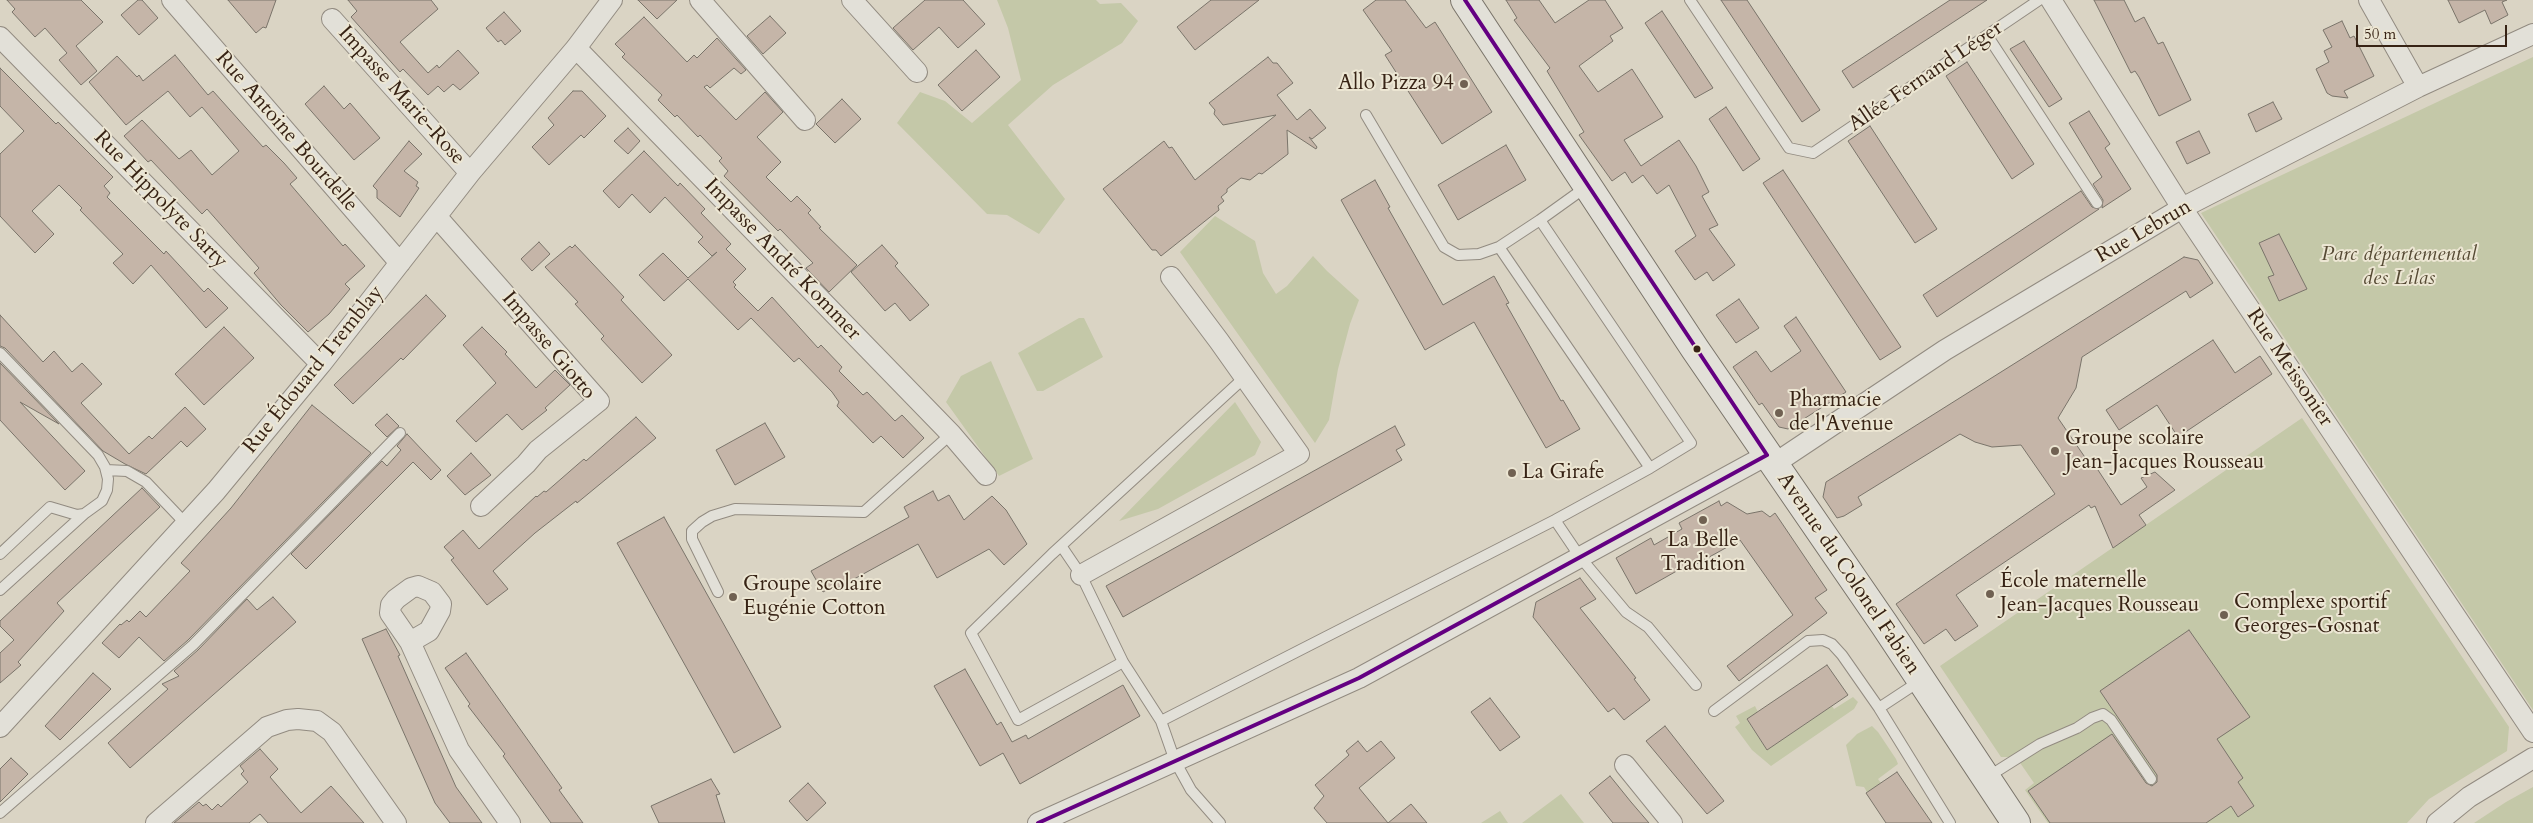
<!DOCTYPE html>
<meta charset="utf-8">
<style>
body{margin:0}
#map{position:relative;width:2533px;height:823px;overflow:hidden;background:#dad4c4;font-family:Cardo,serif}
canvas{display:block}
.scale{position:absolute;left:2356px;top:25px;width:151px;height:22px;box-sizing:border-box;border:2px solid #372315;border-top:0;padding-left:6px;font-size:15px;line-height:18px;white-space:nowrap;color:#372315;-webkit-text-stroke:4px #ece6d3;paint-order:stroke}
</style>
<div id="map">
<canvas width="2533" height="823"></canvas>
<div class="scale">50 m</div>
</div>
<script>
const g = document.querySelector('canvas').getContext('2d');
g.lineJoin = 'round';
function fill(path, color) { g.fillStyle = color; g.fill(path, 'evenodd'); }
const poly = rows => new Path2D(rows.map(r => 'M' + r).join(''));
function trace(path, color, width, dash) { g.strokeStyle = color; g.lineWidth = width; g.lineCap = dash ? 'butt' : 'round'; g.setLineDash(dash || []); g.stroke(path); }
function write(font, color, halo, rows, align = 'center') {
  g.font = font + ' Cardo,serif'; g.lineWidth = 4; g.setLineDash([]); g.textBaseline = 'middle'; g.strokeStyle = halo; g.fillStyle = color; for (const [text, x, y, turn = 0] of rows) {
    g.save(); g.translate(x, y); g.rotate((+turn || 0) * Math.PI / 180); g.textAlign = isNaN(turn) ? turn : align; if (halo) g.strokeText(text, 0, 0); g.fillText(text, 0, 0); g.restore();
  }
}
fill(poly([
 [997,0,1096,0,1100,4,1121,3,1138,21,1122,43,1053,85,1008,125,1065,199,1039,234,1007,215,987,214,897,123,920,92,945,101,972,123,1021,80,1008,28],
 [2533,57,2533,710,2201,213],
 [1215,216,1255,241,1263,273,1276,294,1287,286,1313,256,1327,271,1359,300,1350,324,1338,369,1329,420,1315,443,1180,252],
 [1079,318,1084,318,1103,357,1043,391,1037,391,1018,353],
 [991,361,1033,459,999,476,946,402,961,376],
 [1235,402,1261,442,1255,455,1158,509,1119,521],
 [2302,418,2509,727,2507,751,2429,799,2407,823,2048,823,2025,790,2034,783,2014,754,2009,757,2001,757,1940,666],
 [1853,697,1858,702,1854,709,1771,766,1752,750,1735,727,1740,723,1736,716,1755,706,1758,712,1747,720,1767,750,1832,706,1834,709],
 [1872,726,1878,732,1896,759,1898,764,1878,779,1881,783,1867,792,1864,787,1856,786,1846,745,1857,734],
 [2533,787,2533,823,2474,823,2506,802],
 [1561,794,1584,823,1522,823],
 [1500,811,1508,823,1481,823]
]), '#c4c8a8');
const building = poly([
 [7,0,81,0,103,22,76,46,97,71,81,85,59,60,67,53,45,28,35,37,12,12,15,9,7,0],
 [138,0,142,0,158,18,139,35,121,15,138,0],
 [228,0,276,0,266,28,263,27,256,33,228,0],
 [348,0,431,0,438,9,400,42,428,73,437,65,439,68,458,50,479,73,460,90,453,84,444,92,438,86,428,95,403,69,400,72,351,17,357,11,348,0],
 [638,0,677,0,657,19,638,0],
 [925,0,963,0,985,24,958,48,939,27,913,50,893,28,925,0],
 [1211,0,1259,0,1195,50,1177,27,1211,0],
 [1376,0,1405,0,1426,28,1435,22,1492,112,1442,144,1385,55,1392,51,1363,10,1376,0],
 [1506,0,1539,0,1555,23,1589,0,1605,0,1623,28,1610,36,1613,41,1579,66,1598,92,1632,69,1663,117,1624,140,1641,166,1679,140,1696,166,1709,192,1702,196,1718,225,1709,229,1735,265,1713,281,1707,272,1695,280,1675,251,1696,236,1669,185,1657,194,1643,175,1632,183,1625,172,1612,181,1579,135,1584,132,1547,71,1550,68,1514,20,1517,18,1506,0],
 [1721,0,1747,0,1820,110,1802,122,1721,0],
 [1950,0,1987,0,1853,88,1842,71,1950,0],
 [2094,0,2124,0,2135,22,2144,17,2158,44,2163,42,2191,100,2159,116,2139,77,2135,71,2131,73,2094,0],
 [2448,0,2507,0,2502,2,2508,15,2491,24,2485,10,2459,23,2448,0],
 [1662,11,1713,88,1695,98,1645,23,1662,11],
 [504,12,521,31,505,45,501,40,498,42,486,28,504,12],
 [770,16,786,33,763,54,747,36,770,16],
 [644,17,687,62,694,55,697,58,717,38,746,70,741,74,734,68,710,88,707,85,704,87,736,120,765,92,783,112,757,137,781,162,766,177,791,202,797,196,811,210,808,213,821,227,819,228,857,265,829,292,806,268,813,263,780,229,778,231,724,176,728,171,719,161,722,158,700,135,698,137,677,115,675,117,658,100,662,95,622,57,625,54,615,44,644,17],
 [2342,21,2350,38,2354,36,2374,76,2344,91,2348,98,2332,96,2327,93,2316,69,2329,62,2324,51,2332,47,2323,30,2342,21],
 [2024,41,2062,99,2049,107,2010,49,2024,41],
 [976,50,1000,77,962,111,938,85,976,50],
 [175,55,208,95,213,91,263,147,266,145,284,163,297,178,290,184,343,246,345,244,365,266,345,284,350,289,329,314,308,332,281,305,254,273,259,268,207,209,202,214,151,160,148,162,124,136,142,120,179,159,191,150,212,175,239,151,202,107,190,117,168,91,126,125,89,82,117,56,137,77,139,75,143,81,175,55],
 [1268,57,1273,63,1277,63,1293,83,1277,95,1297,120,1310,109,1326,128,1312,139,1309,137,1317,147,1316,149,1287,130,1288,154,1262,174,1259,173,1250,180,1241,178,1227,189,1227,192,1221,197,1224,201,1218,206,1219,210,1161,256,1156,250,1152,250,1103,189,1164,141,1169,148,1172,147,1195,180,1276,115,1223,125,1214,114,1215,110,1209,103,1268,57],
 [1967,62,2034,164,2012,179,1946,76,1967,62],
 [0,68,56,124,58,122,113,177,104,186,110,193,107,197,164,254,166,251,204,292,208,288,228,308,206,328,151,265,133,284,113,263,123,254,80,210,82,208,59,185,32,211,54,234,35,253,0,216,0,154,24,131,0,106,0,68],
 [324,86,344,109,350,103,380,138,354,160,305,104,324,86],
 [573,91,582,91,606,116,584,138,581,135,549,165,532,147,554,125,548,118,573,91],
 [842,99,861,119,835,143,816,124,842,99],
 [2273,102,2282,119,2256,132,2248,114,2273,102],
 [1726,107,1760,159,1743,171,1709,119,1726,107],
 [2089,111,2110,144,2105,148,2131,189,2102,208,2103,200,2093,184,2102,177,2069,123,2089,111],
 [1870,126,1937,229,1915,243,1848,141,1870,126],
 [628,128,640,141,628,154,614,141,628,128],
 [2199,131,2210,153,2187,164,2176,142,2199,131],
 [409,141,422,154,404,171,418,182,416,186,419,188,400,217,377,198,377,190,373,186,409,141],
 [1506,145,1526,180,1458,220,1438,185,1506,145],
 [644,151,678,186,680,183,705,209,701,213,731,244,726,249,746,269,733,282,736,285,734,287,758,311,772,297,818,348,821,345,842,367,839,371,863,395,867,392,895,421,902,415,924,438,903,458,881,436,873,443,837,406,839,402,832,392,799,358,794,362,751,318,738,330,688,279,664,301,639,275,663,253,688,278,717,252,712,256,698,242,703,237,665,197,650,213,632,194,619,208,603,191,644,151],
 [1783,170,1901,347,1880,360,1763,183,1783,170],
 [1375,180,1390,207,1388,208,1443,305,1494,276,1509,303,1506,304,1561,401,1563,400,1580,429,1546,448,1474,322,1425,350,1341,200,1375,180],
 [2081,191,2092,207,2099,209,1937,317,1923,295,2081,191],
 [2279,234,2307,289,2279,301,2268,277,2274,275,2259,243,2279,234],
 [539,242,550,254,532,271,521,259,539,242],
 [575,245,624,297,621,300,672,355,642,383,601,339,604,336,575,304,578,302,545,267,570,246,572,248,575,245],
 [882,245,898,263,895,266,929,305,910,321,895,303,885,311,851,272,882,245],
 [2184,257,2198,260,2213,283,2190,298,2186,291,2082,357,2076,388,2058,418,2093,469,2096,467,2121,505,2147,487,2141,478,2155,472,2175,490,2139,515,2146,525,2113,548,2095,506,2091,508,2089,505,1956,595,1978,626,1955,641,1946,629,1924,644,1896,604,2055,494,2021,445,1992,447,1975,442,1960,434,1858,497,1862,505,1844,516,1837,518,1823,497,1826,482,2184,257],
 [426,295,446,316,403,360,401,358,353,404,334,385,426,295],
 [1739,299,1759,328,1736,343,1716,315,1739,299],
 [0,315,43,362,54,351,72,372,82,363,102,384,81,403,129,454,149,436,152,439,185,407,206,429,187,447,181,441,146,474,125,464,103,451,5,348,0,346,0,315],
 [1796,317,1846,392,1788,429,1779,427,1762,403,1759,405,1733,367,1756,351,1771,372,1801,351,1784,326,1796,317],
 [224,327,254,358,204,405,175,374,224,327],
 [482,327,507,352,505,354,536,388,555,370,570,385,545,408,547,410,522,430,507,414,476,442,456,421,496,383,463,345,482,327],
 [2213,340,2235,373,2260,356,2272,374,2178,437,2157,405,2119,430,2106,410,2213,340],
 [0,363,59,424,20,402,85,471,65,490,0,420,0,363],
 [312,405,371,453,188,640,164,661,139,637,119,658,102,643,120,624,121,625,127,620,129,622,140,611,146,617,190,571,181,563,231,508,312,405],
 [387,414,399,426,387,437,375,425,387,414],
 [636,417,656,438,577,503,576,501,535,533,493,571,508,589,487,605,451,560,454,558,444,547,463,530,479,549,536,496,537,497,544,491,546,492,577,465,584,459,586,461,636,417],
 [765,423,785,457,735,485,716,450,765,423],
 [1395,426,1405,445,1396,450,1402,460,1123,617,1106,586,1395,426],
 [407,434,441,470,431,480,413,462,306,569,291,554,382,461,387,466,401,450,397,446,407,434],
 [471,453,491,475,465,495,447,476,471,453],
 [142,488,160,507,57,603,64,611,18,662,21,665,0,683,0,653,14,640,0,626,0,621,142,488],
 [933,491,938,501,949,495,964,520,992,496,1006,510,1027,544,1004,565,989,549,937,578,918,544,834,590,832,587,823,592,811,571,909,517,904,507,933,491],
 [1719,501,1721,506,1727,502,1747,514,1762,511,1770,517,1775,513,1827,590,1815,598,1827,613,1739,681,1727,666,1793,615,1740,540,1684,571,1682,568,1636,594,1616,558,1651,538,1654,545,1682,529,1679,523,1719,501],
 [664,517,781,727,734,753,617,543,664,517],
 [1580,578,1596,599,1580,608,1636,678,1634,679,1650,700,1624,720,1614,708,1608,712,1533,617,1536,602,1580,578],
 [273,597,296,622,130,768,108,743,168,689,162,684,179,676,174,671,198,650,247,599,257,610,273,597],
 [386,629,400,655,398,656,456,787,482,823,450,823,435,803,362,639,386,629],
 [2189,630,2250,717,2217,739,2243,778,2238,782,2254,806,2238,817,2231,806,2206,823,2050,823,2028,791,2112,734,2146,783,2152,786,2157,782,2157,775,2100,691,2189,630],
 [466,653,562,788,559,790,583,823,551,823,503,756,505,754,468,706,470,704,445,668,466,653],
 [1827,665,1848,695,1767,750,1747,719,1827,665],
 [965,669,997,725,1001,722,1012,742,1026,735,1028,739,1123,685,1140,716,1020,784,1003,753,980,766,934,686,965,669],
 [93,673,111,689,60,740,45,726,93,673],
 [1490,698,1520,737,1500,751,1471,712,1490,698],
 [1665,726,1724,801,1707,814,1646,741,1665,726],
 [1358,741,1367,752,1381,741,1395,758,1359,788,1388,823,1411,804,1427,823,1327,823,1314,808,1324,796,1315,785,1349,755,1346,751,1358,741],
 [260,749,278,769,270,777,301,813,331,786,364,823,268,823,260,814,249,823,174,823,199,802,203,806,206,804,212,810,218,804,221,807,248,782,241,774,244,771,240,766,260,749],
 [11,758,28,774,0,802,0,769,11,758],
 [1897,772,1914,797,1932,823,1886,823,1866,793,1897,772],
 [1610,776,1631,802,1649,823,1613,823,1589,793,1610,776],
 [711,779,720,794,716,795,725,823,659,823,651,806,711,779],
 [808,783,826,803,807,821,789,801,808,783]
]);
fill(building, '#c5b5a8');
trace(building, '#7a746a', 1);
const lane = poly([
 [1690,0,1789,148,1813,153,2039,0],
 [1987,35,2097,203],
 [1540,220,1586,187],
 [1499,247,1540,220,1691,443,1650,468],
 [0,353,98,455,105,467,108,479,107,490,102,501,84,514,0,590],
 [106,470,127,471,146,482,186,524],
 [1555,520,1580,557,1626,612,1648,627,1696,685],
 [1062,547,1081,575,1123,662,1161,721],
 [0,554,50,507,77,515,84,514],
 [718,592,692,539,692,531,702,522,712,516,735,509,864,512,951,434],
 [1123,662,1018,720,971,633,1052,554,1245,377],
 [1879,708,1920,681],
 [1714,711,1808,641,1823,640,1832,644,1842,655,1879,708,1950,823],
 [1986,778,2040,744,2077,728,2092,718,2103,714,2111,720,2151,779],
 [0,813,193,645,400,433],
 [1220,823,1191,790,1175,761,1161,721,1555,520,1650,468,1499,247,1479,254,1458,255,1444,247,1366,115]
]);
const street = poly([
 [172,0,400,263],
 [700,0,805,120],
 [852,0,917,72],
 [2051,0,2182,208,2533,732],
 [2369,0,2418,87],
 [332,19,470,173],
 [0,37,321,364],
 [576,48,951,434,986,475],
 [437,217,599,401,538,450,526,464,481,506],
 [1774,464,1945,350,2182,208,2418,87,2533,34],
 [1081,575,1299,454,1219,341,1171,277],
 [410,642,429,631,440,611,441,604,432,592,418,586,411,588,396,599,391,605,390,613,410,642,459,750,510,823],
 [0,727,216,491,321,364,470,173,576,48,612,0],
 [1625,765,1672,823],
 [156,823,267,727,287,720,298,719,317,721,332,732,396,823],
 [1038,823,1359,678,1767,455],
 [2437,823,2469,797,2533,758]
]);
const secondary = poly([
 [1465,0,1695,349,1884,624,2016,823]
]);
trace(lane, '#928b81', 12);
trace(street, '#928b81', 22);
trace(secondary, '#7a746a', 30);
trace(lane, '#e2e0d8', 10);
trace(street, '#e2e0d8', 20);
trace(secondary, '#e2e0d8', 28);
trace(poly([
 [1465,0,1767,455],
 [1038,823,1359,678,1767,455]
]), '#640082', 4);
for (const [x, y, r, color] of [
 [1464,84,5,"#706152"],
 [1697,349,4.5,"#372315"],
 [1779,413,5,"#706152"],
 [2055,451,5,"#706152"],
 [1512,473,5,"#706152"],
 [1703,520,5,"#706152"],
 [1990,594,5,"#706152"],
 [733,597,5,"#706152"],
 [2224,615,5,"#706152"]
]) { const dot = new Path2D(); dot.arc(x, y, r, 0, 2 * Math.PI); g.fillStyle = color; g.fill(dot); trace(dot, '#ece6d3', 2); }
write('21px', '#372315', '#ece6d3', [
 ["Allée Fernand Léger",1926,77,-34],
 ["Impasse Marie-Rose",401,96,48],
 ["Rue Antoine Bourdelle",286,132,49],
 ["Rue Hippolyte Sarty",160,200,46],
 ["Rue Lebrun",2144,232,-30],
 ["Impasse André Kommer",782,260,46],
 ["Impasse Giotto",548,346,50],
 ["Rue Meissonier",2289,368,56],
 ["Rue Édouard Tremblay",314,370,-51],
 ["Avenue du Colonel Fabien",1848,574,56]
]);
write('21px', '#372315', '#ece6d3', [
 ["Allo Pizza 94",1454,84,"right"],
 ["Pharmacie",1789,401],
 ["de l'Avenue",1789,425],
 ["Groupe scolaire",2065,439],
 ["Jean-Jacques Rousseau",2065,463],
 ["La Girafe",1522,473],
 ["La Belle",1703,541,"center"],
 ["Tradition",1703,565,"center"],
 ["École maternelle",2000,582],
 ["Jean-Jacques Rousseau",2000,606],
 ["Groupe scolaire",743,585],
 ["Eugénie Cotton",743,609],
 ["Complexe sportif",2234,603],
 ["Georges-Gosnat",2234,627]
], 'left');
write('italic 21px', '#564a34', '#ece6d3', [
 ["Parc départemental",2399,255],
 ["des Lilas",2399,279]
]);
</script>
